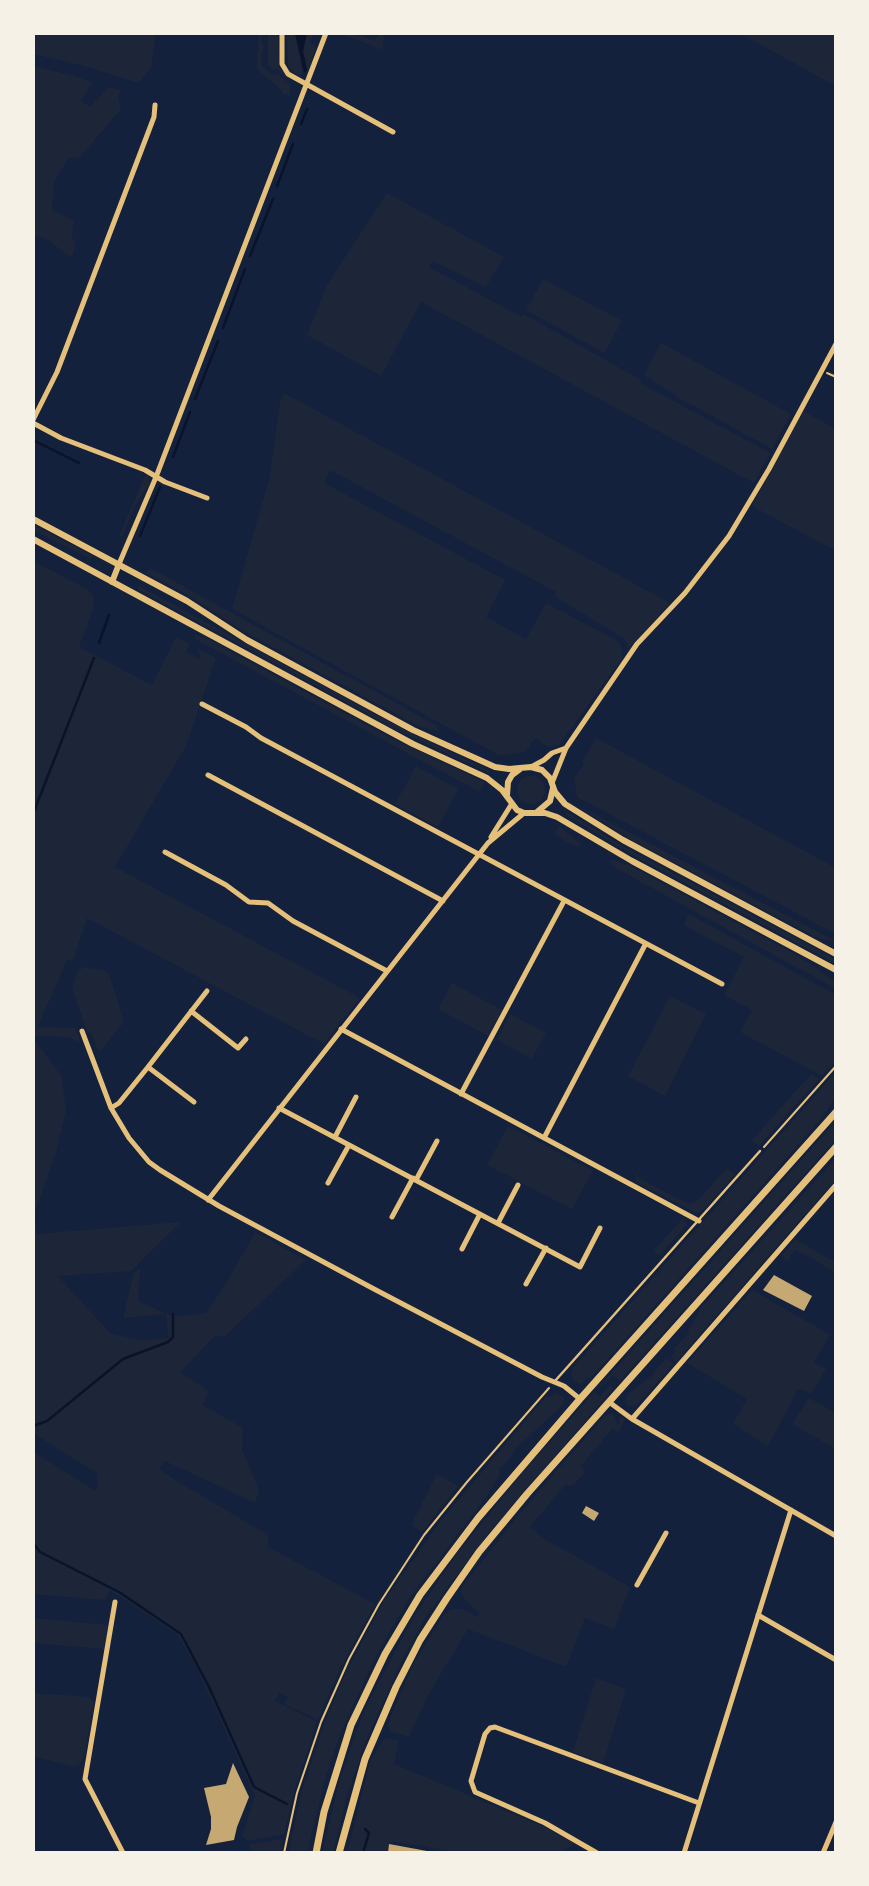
<!DOCTYPE html>
<style>
body{margin:0}
#map{position:relative;width:869px;height:1886px;overflow:hidden;background:#14213d;font-family:"Open Sans",sans-serif}
canvas{display:block}
.frame{position:absolute;inset:0;border:35px solid #f6f1e7;pointer-events:none}
</style>
<div id="map">
<canvas width="869" height="1886"></canvas>
<div class="frame"></div>
</div>
<script>
const g = document.querySelector('canvas').getContext('2d');
g.lineJoin = 'round';
function fill(path, color) { g.fillStyle = color; g.fill(path, 'evenodd'); }
const poly = rows => new Path2D(rows.map(r => 'M' + r).join(''));
function trace(path, color, width, dash) { g.strokeStyle = color; g.lineWidth = width; g.lineCap = dash ? 'butt' : 'round'; g.setLineDash(dash || []); g.stroke(path); }
fill(poly([
 [33,33,156,33,151,68,139,83,81,65,33,54],
 [259,33,263,37,261,41,264,47,261,54,261,65,272,74,278,74,290,84,290,96,282,93,282,91,257,69],
 [268,33,274,33,278,37,279,67,289,82,278,69,271,69,268,65],
 [287,33,295,33,303,75,295,74,288,66],
 [307,33,314,33,310,41,311,45,315,45,315,51,308,71,303,51],
 [339,33,363,36,374,41,378,37,378,33,384,33,383,50],
 [739,33,836,33,836,86],
 [33,66,75,76,92,83,81,101,90,107,109,87,121,90,118,97,121,109,80,157,68,159,54,182,52,210,74,221,72,237,76,244,72,258,45,238,33,236],
 [387,193,504,257,486,287,432,261,429,267,522,317,524,314,641,380,640,383,770,453,754,483,421,302,381,376,307,335,327,285],
 [543,279,622,321,604,353,526,310],
 [661,343,791,414,772,449,681,399,644,375],
 [284,393,670,603,629,648,624,638,554,596,556,592,330,470,324,483,505,580,486,617,526,639,546,603,616,640,621,646,623,657,559,745,548,747,536,738,524,752,500,756,232,609,270,476,280,402],
 [803,411,836,429,836,551,752,506],
 [146,474,149,478,149,484,135,506,122,537,119,536],
 [33,525,93,556,91,559,33,530],
 [33,561,87,589,93,595,94,607,79,647,152,685,176,637,190,644,186,652,199,659,201,658,197,648,216,658,186,746,115,867,360,998,324,1044,87,918,73,960,67,960,38,1027,75,1028,80,1040,78,1042,70,1037,33,1036],
 [150,568,436,725,440,732,418,726,247,633,186,594,146,573],
 [139,586,406,731,490,771,489,773,403,733,137,589],
 [191,634,206,638,383,734,484,782,480,792,195,639,196,637],
 [596,738,836,868,836,934,577,797,574,778,584,764,582,762],
 [416,766,458,789,438,827,395,804],
 '517 790a14 14 0 1 1 28 0a14 14 0 1 1-28 0Z',
 [573,803,835,941,836,943,815,937,633,841],
 [567,812,624,847,828,955,836,960,836,964,629,853,566,815],
 [559,826,582,845,576,847,557,836,555,832],
 [610,859,629,865,800,957,836,982,836,989,612,866],
 [689,914,836,995,836,1061,822,1076,740,1032,752,1010,724,995,744,957,683,925],
 [84,967,106,971,109,974,124,1022,99,1053,91,1033,88,1034,72,988,77,972],
 [452,983,502,1010,488,1036,438,1009],
 [670,996,706,1014,665,1096,628,1076],
 [510,1014,546,1033,532,1059,497,1040],
 [33,1038,62,1077,66,1111,56,1152,34,1215,37,1234,181,1222,131,1271,58,1276,111,1334,141,1340,169,1338,166,1314,123,1318,134,1273,140,1268,138,1301,167,1314,180,1316,206,1313,227,1282,255,1232,306,1260,225,1336,215,1336,180,1372,209,1391,203,1405,243,1428,242,1450,259,1490,255,1503,165,1461,160,1466,160,1469,175,1480,263,1532,268,1537,268,1547,375,1604,341,1667,318,1720,284,1704,288,1697,279,1693,275,1701,317,1722,294,1792,284,1834,247,1841,245,1837,242,1837,255,1796,197,1668,177,1634,110,1590,105,1600,33,1594,33,1452,96,1491,98,1482,97,1473,33,1433],
 [836,1072,836,1090,833,1094,836,1097,820,1120,591,1378,588,1377,581,1384,575,1383,571,1375,573,1368],
 [811,1074,819,1079,759,1146,751,1141],
 [836,1121,836,1139,620,1381,613,1375,601,1387,600,1386],
 [508,1126,593,1171,572,1209,487,1165],
 [836,1158,836,1179,676,1362,671,1357,676,1351,674,1349,689,1332,688,1330,701,1308],
 [727,1168,735,1174,701,1212,696,1213,636,1182,635,1176,636,1173,639,1178,688,1204,696,1202],
 [683,1218,687,1224,659,1256,653,1251],
 [795,1239,836,1263,836,1273,808,1256,794,1250,787,1263,782,1255],
 [752,1290,830,1335,814,1362,826,1369,812,1393,798,1389,768,1446,733,1424,747,1399,687,1363],
 [666,1358,674,1364,637,1405,628,1407,625,1400,628,1394,652,1375],
 [610,1385,614,1388,494,1526,427,1615,402,1660,365,1743,347,1796,333,1853,322,1853,339,1782,354,1738,368,1703,414,1616,457,1554,529,1465,594,1392,600,1397],
 [555,1393,564,1397,563,1405,513,1451,514,1453,499,1470,501,1472,486,1497,408,1600,377,1654,341,1732,326,1776,307,1853,288,1853,302,1791,325,1722,346,1672,384,1601,439,1523,547,1395,549,1397],
 [809,1398,836,1413,836,1449,792,1424],
 [613,1413,618,1425,620,1422,619,1416,625,1419,619,1432,612,1429,581,1466,585,1472,574,1485,569,1486,566,1484,530,1527,543,1538,630,1587,614,1629,585,1618,566,1667,468,1629,427,1697,409,1737,391,1732,388,1725,394,1708,414,1663,445,1613,453,1609,463,1609,477,1617,480,1613,466,1601,461,1591,462,1587,517,1517,563,1463,605,1416],
 [437,1474,458,1486,422,1532,411,1525],
 [33,1618,108,1625,104,1649,33,1643],
 [596,1678,626,1689,603,1763,573,1752],
 [33,1693,90,1697,94,1702,85,1753,80,1764,75,1767,33,1756],
 [385,1738,399,1740,394,1764,549,1829,575,1844,557,1853,461,1853,390,1841,388,1853,347,1853,371,1759],
 [283,1839,280,1853,254,1853,249,1844]
]), '#1d2539');
fill(poly([
 [295,33,307,33,303,51,307,70,304,73]
]), '#0b132b');
trace(poly([
 [301,124,307,109],
 [277,186,293,144],
 [250,256,273,199],
 [223,328,245,269],
 [195,399,218,341],
 [33,440,79,463],
 [173,457,190,412],
 [140,536,160,487],
 [99,643,109,615],
 [33,814,94,658],
 [33,1426,47,1421,123,1359,168,1342,173,1337,173,1314],
 [33,1543,40,1552,119,1592,181,1634,209,1687,254,1787,287,1804],
 [363,1853,369,1833,365,1829]
]), '#0b132b', 2.5);
fill(poly([
 [774,1275,812,1296,804,1311,763,1290],
 [586,1506,599,1513,594,1521,582,1513],
 [233,1763,249,1797,237,1827,234,1840,206,1845,211,1829,211,1817,204,1788,226,1784],
 [389,1844,427,1851,427,1853,388,1853]
]), '#c6a872');
trace(poly([
 [827,373,836,377],
 [764,1147,836,1066],
 [284,1853,297,1793,321,1722,349,1659,379,1604,424,1535,467,1482,549,1388]
]), '#e5c07b', 2);
trace(poly([
 [555,1381,760,1151]
]), '#e5c07b', 2.5);
trace(poly([
 [282,33,282,64,288,74,393,132],
 [33,420,57,372,154,117,155,105],
 [33,423,61,438,145,470,165,482,207,498],
 [119,564,156,477,326,33],
 [202,704,246,727,261,738,722,984],
 [531,767,544,760,552,753,566,748],
 [208,775,443,901],
 [552,783,566,748,637,644,685,593,729,536,769,469,836,344],
 [491,837,511,805],
 [165,852,226,885,249,902,268,903,293,921,387,971],
 [191,1011,238,1048,246,1039],
 [341,1029,699,1221],
 [82,1031,111,1108,129,1138,149,1162,160,1170,219,1206,374,1289,542,1377,564,1386,580,1399],
 [148,1067,194,1102],
 [461,1094,564,901],
 [111,1108,119,1103,148,1067,207,991],
 [279,1108,580,1267,600,1228],
 [335,1137,356,1097],
 [544,1138,645,945],
 [416,1180,437,1141],
 [328,1183,349,1145],
 [208,1200,488,843,524,813],
 [392,1217,413,1178],
 [498,1223,518,1185],
 [462,1249,480,1214],
 [526,1284,546,1248],
 [609,1402,632,1419,836,1536],
 [632,1419,836,1185],
 [637,1585,666,1533],
 [115,1602,85,1779,123,1853],
 [758,1615,836,1660],
 [597,1853,545,1823,475,1792,471,1781,485,1734,490,1728,495,1727,699,1803],
 [684,1853,791,1510],
 [823,1853,836,1822]
]), '#e5c07b', 5);
trace(poly([
 [33,519,187,601,247,640,413,730,495,767,509,769,531,767,542,770,550,778,555,792,565,804,623,840,836,954],
 [33,539,413,744,487,778,502,790,517,810,524,813,545,813,557,817,632,861,836,970],
 [112,582,119,564],
 [507,795,508,782,512,775,520,769],
 [537,812,550,801,553,788]
]), '#e5c07b', 6);
trace(poly([
 [316,1853,324,1812,351,1725,385,1654,420,1595,478,1518,580,1399,836,1112],
 [339,1853,365,1759,396,1687,420,1640,447,1598,479,1552,527,1494,836,1147]
]), '#e5c07b', 7);
</script>
